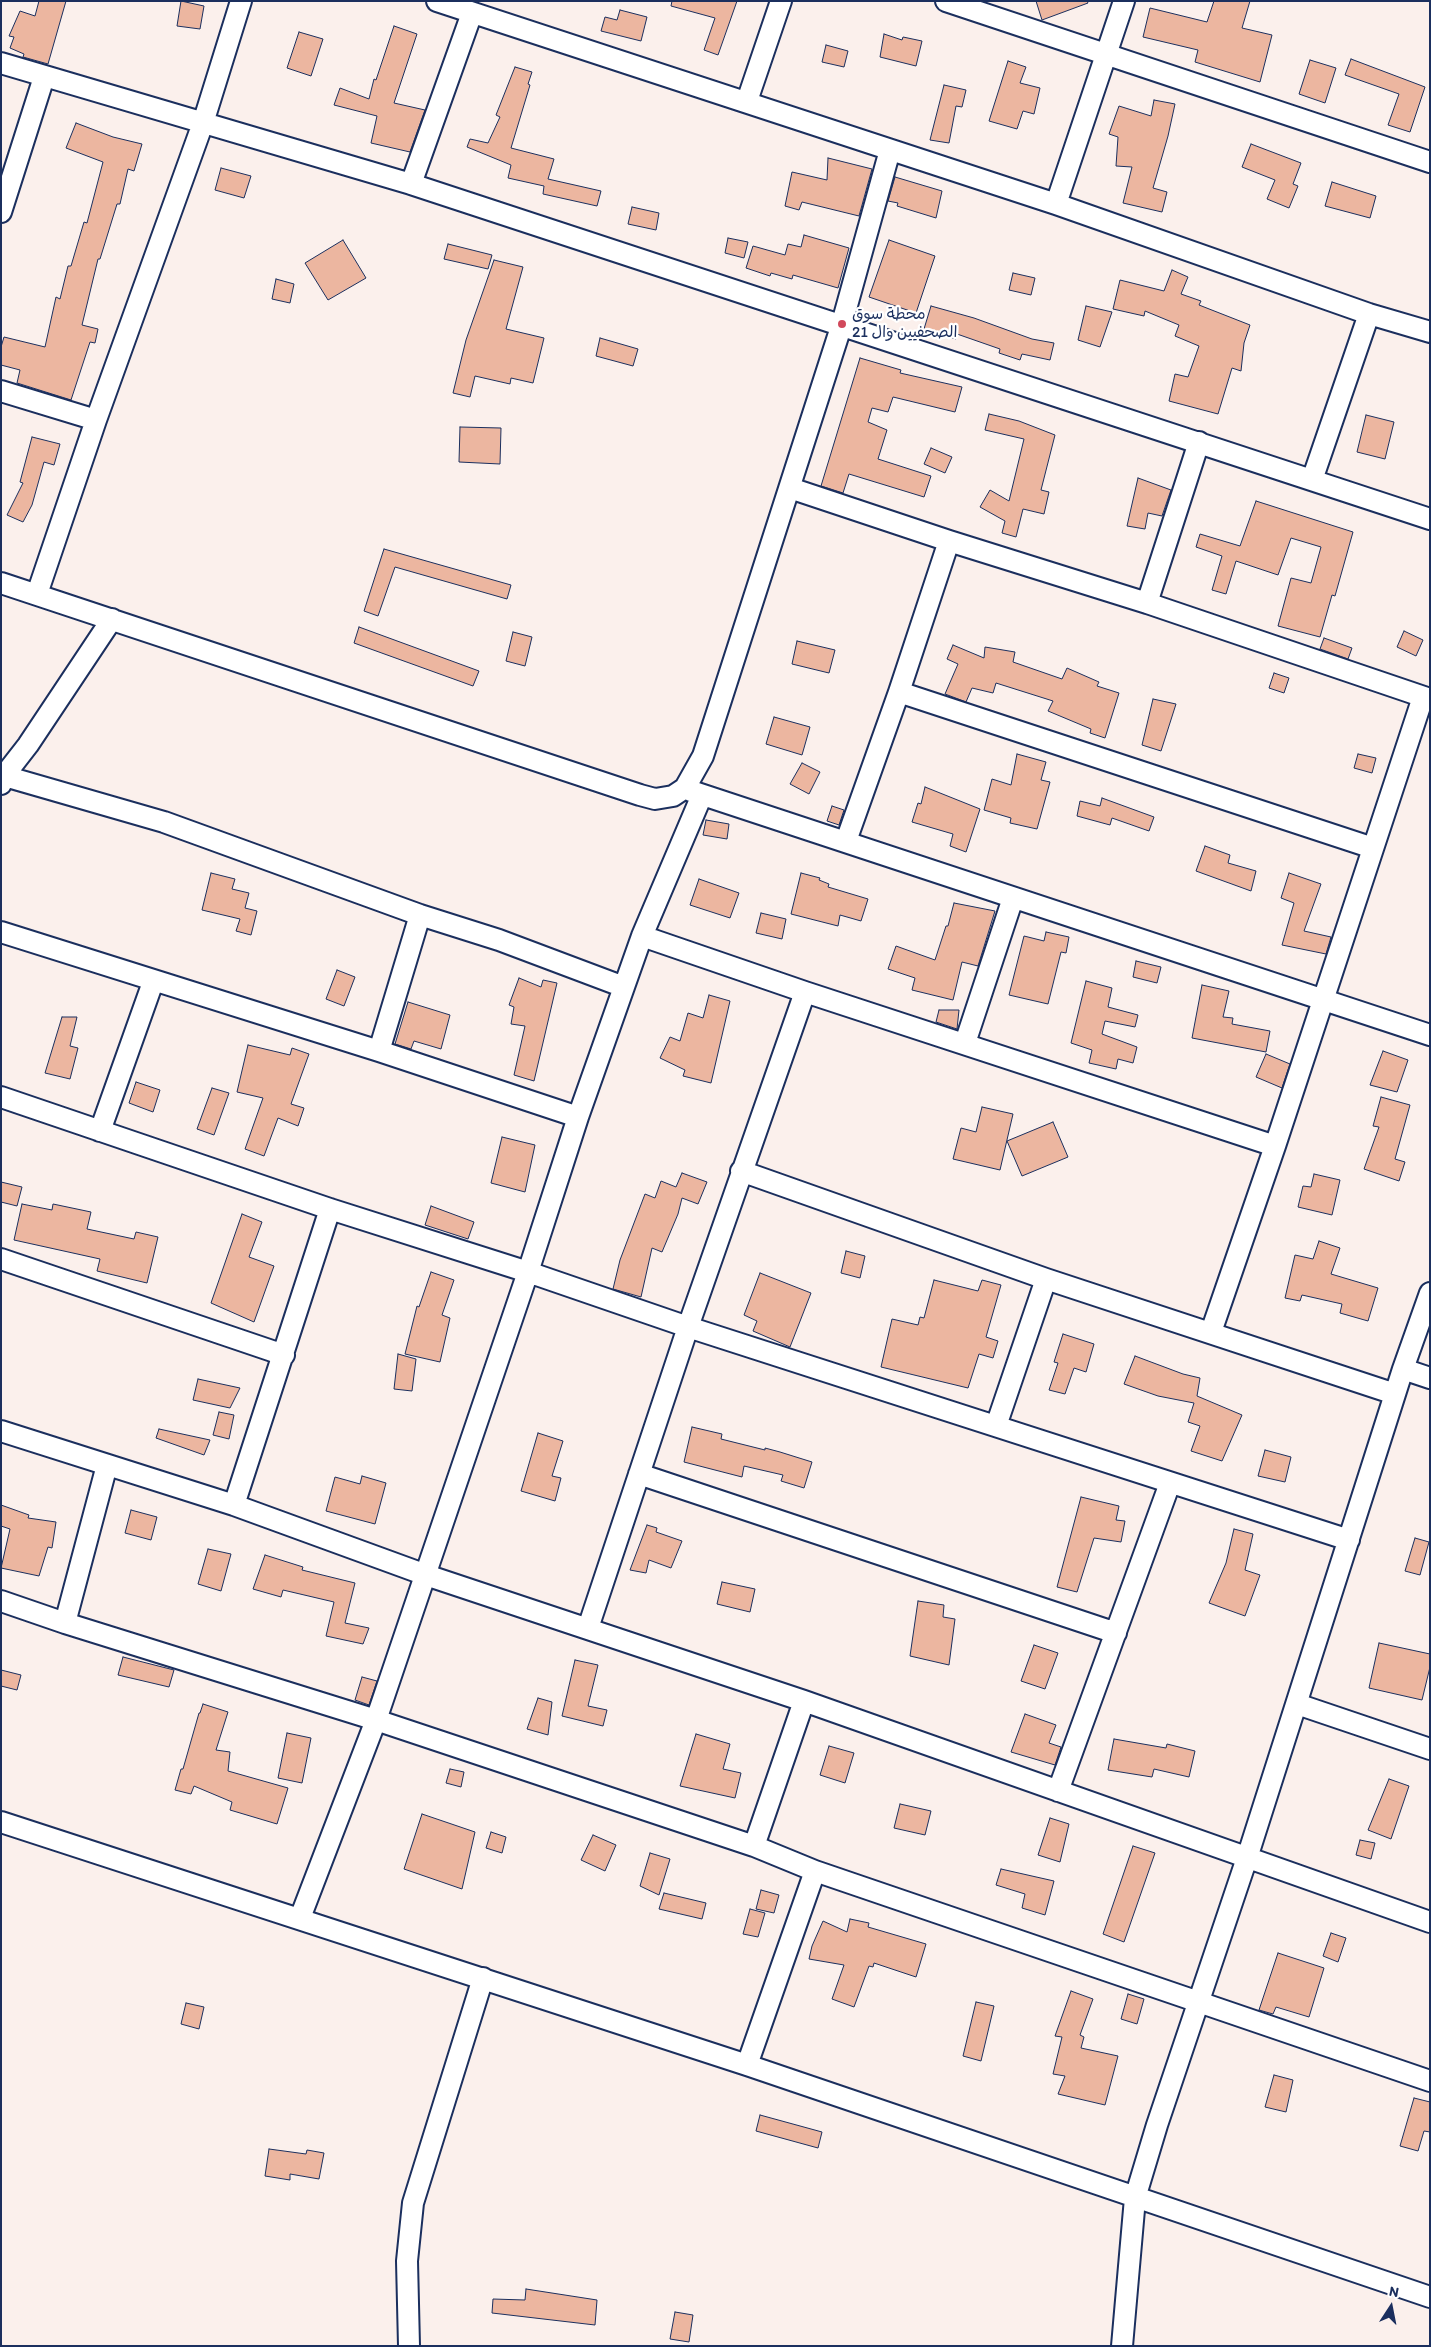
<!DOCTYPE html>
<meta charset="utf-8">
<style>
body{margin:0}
#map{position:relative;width:1431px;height:2347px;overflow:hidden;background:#fbf0ec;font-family:Itim,sans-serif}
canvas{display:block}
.frame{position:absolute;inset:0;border:2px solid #1b2f5e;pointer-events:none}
.north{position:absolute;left:1366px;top:2282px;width:50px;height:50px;-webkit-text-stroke:4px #fff;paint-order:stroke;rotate:11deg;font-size:14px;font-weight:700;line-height:20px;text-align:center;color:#1b2f5e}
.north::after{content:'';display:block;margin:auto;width:18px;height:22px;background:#1b2f5e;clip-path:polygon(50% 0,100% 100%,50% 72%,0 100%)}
</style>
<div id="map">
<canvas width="1431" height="2347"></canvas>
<div class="frame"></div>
<div class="north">N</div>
</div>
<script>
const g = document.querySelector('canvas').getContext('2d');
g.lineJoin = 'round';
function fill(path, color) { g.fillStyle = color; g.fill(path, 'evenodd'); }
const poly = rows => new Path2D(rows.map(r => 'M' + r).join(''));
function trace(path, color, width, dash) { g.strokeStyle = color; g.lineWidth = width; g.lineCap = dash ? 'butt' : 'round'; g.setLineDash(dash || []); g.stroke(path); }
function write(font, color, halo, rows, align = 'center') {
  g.font = font + ' Itim,"Playpen Sans Arabic",sans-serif'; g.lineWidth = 4.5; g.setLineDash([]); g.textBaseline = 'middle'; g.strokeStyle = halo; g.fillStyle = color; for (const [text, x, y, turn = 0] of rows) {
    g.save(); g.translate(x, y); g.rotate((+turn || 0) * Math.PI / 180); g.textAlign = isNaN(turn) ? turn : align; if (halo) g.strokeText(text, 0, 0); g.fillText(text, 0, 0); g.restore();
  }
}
const building = poly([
 [39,1,66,1,48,64,23,57,24,54,10,48,14,37,9,36,20,11,35,16,39,1],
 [181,1,204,6,200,29,177,26,181,1],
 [672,1,737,1,718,55,704,50,715,18,671,6,672,1],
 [1036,1,1087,1,1088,3,1042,20,1036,1],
 [1214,1,1250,1,1242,28,1272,35,1260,82,1195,62,1198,50,1143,37,1150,8,1207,22,1214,1],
 [620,10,647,17,641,41,601,31,605,17,617,20,620,10],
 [394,26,417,34,394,103,425,110,410,152,371,143,377,116,334,105,340,88,369,99,374,79,376,80,394,26],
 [299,32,323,39,311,76,287,68,299,32],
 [884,34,902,40,903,37,922,41,916,66,880,57,884,34],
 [826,45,848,51,844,67,822,62,826,45],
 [1351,59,1425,87,1410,132,1388,125,1399,94,1345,75,1351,59],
 [1310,60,1336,68,1325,103,1299,94,1310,60],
 [1008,61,1026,67,1020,83,1040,88,1034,114,1023,111,1017,129,989,121,1008,61],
 [515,67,532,72,528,84,530,85,511,148,554,159,548,179,601,191,597,206,543,194,544,186,508,178,511,165,467,147,470,139,488,143,500,117,496,115,515,67],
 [944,85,966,90,962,107,956,106,949,143,930,140,944,85],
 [1154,100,1175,104,1168,136,1153,188,1167,192,1162,212,1123,203,1132,167,1116,166,1118,137,1109,134,1119,106,1151,116,1154,100],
 [76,123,113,137,142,144,134,171,128,169,120,204,117,204,100,259,98,259,82,325,98,329,95,343,90,342,71,400,17,383,20,370,1,365,1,347,4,337,45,347,56,297,60,299,68,266,71,266,84,222,87,223,103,162,66,148,76,123],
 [1251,144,1301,163,1293,184,1298,186,1289,208,1267,199,1275,180,1242,167,1251,144],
 [828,158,872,169,859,216,802,202,799,210,785,206,792,172,827,180,828,158],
 [221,168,251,176,244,198,215,190,221,168],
 [895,177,942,191,936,218,897,206,898,203,888,201,895,177],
 [1332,182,1376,196,1370,218,1325,206,1332,182],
 [632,207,659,213,656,230,628,224,632,207],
 [804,235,849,248,838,288,793,275,792,279,771,273,770,276,746,268,753,246,785,255,788,244,801,247,804,235],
 [728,238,748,242,744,258,725,253,728,238],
 [343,240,366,278,328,300,305,263,343,240],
 [889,240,935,256,916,313,869,297,889,240],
 [448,244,492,255,488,269,444,259,448,244],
 [494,260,523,267,506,329,544,338,533,383,511,378,510,384,475,376,470,397,453,393,466,340,494,260],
 [1172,270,1188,277,1181,294,1201,301,1199,305,1250,325,1244,343,1241,371,1232,368,1218,414,1169,401,1175,374,1188,377,1199,346,1175,336,1179,325,1145,311,1144,316,1113,309,1120,280,1164,291,1172,270],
 [1013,273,1035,278,1031,295,1009,290,1013,273],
 [276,279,294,284,290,303,272,299,276,279],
 [931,306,974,318,1032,339,1054,343,1050,360,1022,354,1020,360,999,353,1000,349,957,334,956,339,924,329,931,306],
 [1086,306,1112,312,1100,347,1078,340,1086,306],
 [600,338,638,349,633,366,596,356,600,338],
 [860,358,901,370,900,373,962,387,955,412,893,397,888,412,872,408,868,422,887,430,878,459,931,476,924,497,849,474,843,493,821,486,860,358],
 [989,414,1019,421,1055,435,1041,490,1049,492,1044,514,1023,509,1016,537,1002,533,1005,521,980,507,990,490,1009,501,1024,439,985,430,989,414],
 [1366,415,1394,422,1385,459,1357,452,1366,415],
 [460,427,501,428,500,464,459,462,460,427],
 [32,437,60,444,54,465,44,462,32,505,23,522,7,515,23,483,20,482,32,437],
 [931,448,952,457,945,473,924,464,931,448],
 [1138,478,1171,490,1162,516,1148,513,1145,529,1127,526,1138,478],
 [1256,501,1353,532,1335,596,1332,595,1320,637,1278,626,1291,578,1311,583,1321,547,1291,538,1278,575,1236,561,1226,594,1212,590,1222,556,1196,547,1200,534,1240,546,1256,501],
 [384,549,511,585,507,599,395,567,378,616,364,611,384,549],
 [359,627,479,671,473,686,354,643,359,627],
 [1404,631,1423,640,1416,656,1397,647,1404,631],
 [513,632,532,637,525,666,506,661,513,632],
 [1324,638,1352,648,1348,659,1320,649,1324,638],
 [797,641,835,650,829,673,792,664,797,641],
 [953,645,984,658,985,647,1015,652,1013,662,1062,679,1067,668,1099,682,1097,686,1119,693,1105,738,1090,733,1091,729,1048,711,1053,701,996,683,993,693,972,688,966,702,945,694,958,664,947,659,953,645],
 [1274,673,1289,678,1284,693,1269,688,1274,673],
 [1153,699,1176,704,1161,751,1142,745,1153,699],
 [774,717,810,727,802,755,766,744,774,717],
 [1017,754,1046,762,1041,780,1050,782,1037,829,1010,823,1011,818,984,810,992,779,1011,785,1017,754],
 [1358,754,1376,758,1372,773,1354,768,1358,754],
 [802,763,820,772,809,794,790,784,802,763],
 [925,787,980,809,966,852,950,846,953,834,912,822,918,803,921,804,925,787],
 [1102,798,1154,817,1149,831,1112,818,1110,825,1077,816,1080,801,1100,806,1102,798],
 [832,806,844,810,839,825,827,821,832,806],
 [706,820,729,824,727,839,703,835,706,820],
 [1205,846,1230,855,1228,863,1256,871,1251,891,1196,871,1205,846],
 [211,873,235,879,232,889,249,893,245,908,257,911,251,935,236,931,240,919,202,910,211,873],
 [801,873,820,878,819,880,829,884,828,887,868,899,861,921,840,915,838,926,791,914,801,873],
 [1289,873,1321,884,1304,931,1331,937,1326,954,1282,945,1294,903,1281,898,1289,873],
 [699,879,739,893,730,918,690,905,699,879],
 [954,903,995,911,978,966,962,962,953,1000,912,990,915,978,888,969,896,946,935,960,946,926,948,926,954,903],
 [761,913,786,919,782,939,756,933,761,913],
 [1046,932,1069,937,1066,953,1061,952,1048,1004,1009,995,1024,936,1044,941,1046,932],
 [1136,961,1161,967,1157,983,1133,977,1136,961],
 [337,970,355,977,344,1006,326,999,337,970],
 [519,978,541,987,543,980,557,983,534,1081,514,1075,525,1026,511,1024,514,1007,509,1005,519,978],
 [1086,981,1112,988,1108,1007,1138,1015,1135,1027,1105,1021,1102,1034,1137,1047,1133,1063,1118,1059,1116,1069,1089,1063,1092,1050,1071,1043,1086,981],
 [1202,985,1229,991,1223,1017,1233,1018,1232,1024,1270,1031,1266,1052,1192,1038,1202,985],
 [709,995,730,1001,711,1083,683,1076,685,1070,660,1058,670,1037,680,1041,688,1013,703,1018,709,995],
 [408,1002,450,1015,441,1049,414,1041,411,1049,395,1044,408,1002],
 [939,1010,959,1010,957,1029,936,1022,939,1010],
 [62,1017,77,1017,70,1046,78,1048,70,1079,45,1073,62,1017],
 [248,1045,290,1055,292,1048,309,1054,291,1104,304,1108,298,1126,278,1118,264,1156,245,1149,263,1098,237,1092,248,1045],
 [1383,1051,1408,1060,1397,1092,1370,1085,1383,1051],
 [1266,1054,1290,1064,1282,1088,1256,1077,1266,1054],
 [136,1082,160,1090,153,1112,129,1103,136,1082],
 [212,1088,229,1093,214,1135,197,1129,212,1088],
 [1381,1097,1410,1105,1395,1159,1405,1162,1399,1181,1364,1169,1379,1127,1373,1126,1381,1097],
 [982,1107,1013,1114,1000,1170,953,1159,961,1128,976,1132,982,1107],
 [1053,1122,1068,1157,1022,1176,1007,1141,1053,1122],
 [502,1137,535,1145,525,1192,491,1183,502,1137],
 [682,1173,707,1182,698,1204,682,1198,678,1214,662,1252,652,1248,641,1297,613,1289,620,1260,645,1194,655,1198,661,1181,676,1187,682,1173],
 [1314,1174,1340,1180,1332,1215,1298,1207,1303,1186,1311,1187,1314,1174],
 [1,1182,22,1187,17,1206,1,1202,1,1182],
 [22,1204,52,1210,53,1204,91,1212,87,1229,134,1239,136,1232,158,1237,147,1283,97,1271,100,1259,14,1240,22,1204],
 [431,1206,474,1222,468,1239,425,1225,431,1206],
 [242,1214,262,1222,249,1257,274,1266,254,1322,211,1303,242,1214],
 [1319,1241,1340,1248,1331,1274,1378,1288,1368,1321,1340,1313,1342,1304,1302,1295,1300,1301,1285,1298,1295,1255,1313,1259,1319,1241],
 [846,1251,865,1256,860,1278,841,1273,846,1251],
 [431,1272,454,1280,442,1315,450,1318,440,1362,405,1354,417,1306,419,1307,431,1272],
 [760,1273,811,1293,790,1347,753,1331,757,1321,744,1315,760,1273],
 [934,1280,978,1291,982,1280,1001,1285,986,1337,998,1341,993,1358,979,1354,968,1388,881,1367,892,1319,918,1325,920,1317,924,1318,934,1280],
 [1063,1334,1094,1344,1086,1372,1074,1368,1065,1394,1049,1390,1058,1363,1054,1362,1063,1334],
 [398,1354,416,1359,412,1391,394,1389,398,1354],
 [1135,1356,1183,1374,1200,1378,1197,1396,1242,1415,1222,1461,1191,1451,1200,1426,1188,1422,1194,1403,1158,1396,1124,1384,1135,1356],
 [198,1379,240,1388,230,1408,193,1400,198,1379],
 [219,1412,234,1415,229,1439,213,1435,219,1412],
 [692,1427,722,1434,721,1439,765,1450,765,1448,780,1452,812,1462,804,1488,781,1481,783,1475,744,1466,742,1477,684,1462,692,1427],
 [159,1429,210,1440,204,1455,156,1438,159,1429],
 [538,1433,563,1441,552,1476,561,1478,555,1501,521,1491,538,1433],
 [1265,1450,1291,1457,1285,1482,1258,1476,1265,1450],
 [362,1476,386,1483,375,1524,326,1511,335,1477,360,1484,362,1476],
 [1081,1497,1119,1506,1116,1520,1125,1521,1121,1542,1094,1538,1077,1592,1057,1587,1081,1497],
 [1,1505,29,1515,28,1518,56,1522,52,1548,48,1547,39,1576,1,1568,10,1529,1,1526,1,1505],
 [131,1510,157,1517,151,1540,125,1533,131,1510],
 [647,1525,657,1528,656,1532,682,1541,671,1568,649,1560,646,1573,630,1570,647,1525],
 [1234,1529,1253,1534,1245,1570,1260,1575,1245,1616,1209,1603,1226,1563,1234,1529],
 [1415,1538,1429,1542,1420,1575,1405,1571,1415,1538],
 [208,1549,231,1554,221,1591,198,1584,208,1549],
 [265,1555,303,1567,302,1570,355,1583,345,1623,369,1628,363,1644,326,1636,334,1602,283,1590,281,1597,253,1589,265,1555],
 [722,1582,755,1589,750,1612,717,1604,722,1582],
 [918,1601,944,1605,943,1617,955,1619,949,1665,910,1656,918,1601],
 [1379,1643,1430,1654,1430,1667,1422,1700,1369,1688,1379,1643],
 [1034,1645,1058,1653,1045,1689,1021,1681,1034,1645],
 [123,1657,174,1670,169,1687,118,1675,123,1657],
 [575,1660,598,1665,588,1706,607,1710,603,1726,562,1716,575,1660],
 [1,1670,21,1675,17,1690,1,1686,1,1670],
 [362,1677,377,1681,369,1705,355,1700,362,1677],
 [538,1698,552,1702,548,1735,527,1729,538,1698],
 [203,1704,228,1712,216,1750,230,1752,228,1771,288,1788,277,1824,230,1810,232,1802,194,1786,191,1794,175,1790,181,1769,183,1769,199,1713,200,1713,203,1704],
 [1025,1714,1056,1725,1049,1743,1061,1747,1055,1765,1011,1752,1025,1714],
 [287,1733,311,1738,302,1783,278,1778,287,1733],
 [696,1734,730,1744,723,1769,741,1773,735,1798,680,1786,696,1734],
 [1114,1739,1166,1748,1167,1744,1195,1751,1189,1777,1154,1769,1152,1777,1108,1770,1114,1739],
 [829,1746,854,1753,845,1783,820,1775,829,1746],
 [450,1769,464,1772,461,1787,446,1783,450,1769],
 [1389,1779,1409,1786,1391,1839,1368,1830,1389,1779],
 [900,1804,931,1811,925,1835,894,1828,900,1804],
 [422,1814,475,1832,462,1889,404,1869,422,1814],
 [1050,1818,1069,1824,1060,1862,1038,1855,1050,1818],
 [491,1832,506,1837,502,1853,486,1848,491,1832],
 [593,1835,616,1845,605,1871,581,1860,593,1835],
 [1360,1840,1375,1843,1371,1859,1356,1855,1360,1840],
 [1133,1846,1155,1853,1124,1942,1103,1934,1133,1846],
 [650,1853,670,1859,659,1895,640,1886,650,1853],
 [1001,1869,1054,1881,1045,1915,1022,1908,1025,1894,996,1885,1001,1869],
 [761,1890,779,1895,774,1913,756,1909,761,1890],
 [664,1893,706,1903,702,1919,659,1909,664,1893],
 [750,1909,765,1913,758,1937,743,1934,750,1909],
 [850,1919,869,1923,868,1927,926,1944,916,1977,874,1963,873,1967,869,1966,854,2007,832,1999,844,1965,809,1959,812,1946,823,1921,847,1932,850,1919],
 [1331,1933,1346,1938,1338,1962,1323,1956,1331,1933],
 [1278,1953,1324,1968,1309,2017,1276,2007,1273,2014,1259,2010,1278,1953],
 [1071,1991,1093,1999,1080,2035,1084,2037,1081,2048,1118,2056,1105,2105,1058,2094,1065,2076,1053,2074,1062,2037,1055,2036,1071,1991],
 [1128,1994,1144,1999,1137,2024,1121,2019,1128,1994],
 [976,2002,994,2006,981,2061,963,2056,976,2002],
 [186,2003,204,2007,199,2029,181,2024,186,2003],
 [1274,2075,1293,2080,1286,2112,1265,2107,1274,2075],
 [1414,2098,1430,2102,1430,2132,1424,2131,1418,2151,1400,2146,1414,2098],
 [760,2115,822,2132,818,2148,756,2131,760,2115],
 [269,2149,306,2154,307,2150,324,2153,319,2179,290,2174,290,2180,265,2176,269,2149],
 [526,2289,597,2300,595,2325,492,2313,493,2299,525,2300,526,2289],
 [675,2312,693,2315,689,2342,670,2339,675,2312]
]);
fill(building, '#ecb6a0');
trace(building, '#1b2f5e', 1);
const minor = poly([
 [437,1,1056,204,1369,314,1430,332],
 [946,1,1430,162],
 [1,63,411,184,1430,519],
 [747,101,781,1],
 [411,184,472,13],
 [1056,204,1124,1],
 [1,212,44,77],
 [1,391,96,420],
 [1312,480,1369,314],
 [790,488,949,541,1147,603,1430,699],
 [1,583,640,795,655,799,673,796,685,788,703,756,841,327,890,150],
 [37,594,96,420,203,123,241,1],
 [1147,603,1199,442],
 [899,692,1373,848],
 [1,775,164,822,420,915,499,940,624,987],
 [1,784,4,776,28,745,112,619],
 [691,791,1430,1035],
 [846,841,899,692,949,541],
 [1,932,379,1051,578,1117],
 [642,936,805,992,1275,1146],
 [965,1043,1013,898],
 [379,1051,420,915],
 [1,1097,330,1209,528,1272,688,1327,1349,1540],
 [100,1131,153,982],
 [741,1171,1046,1279,1395,1394],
 [1,1259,284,1355],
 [1211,1332,1275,1146,1423,697],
 [1403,1369,1430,1378],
 [996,1426,1046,1279],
 [1,1431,234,1505,426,1575,804,1701,1430,1922],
 [639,1474,1116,1633],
 [234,1505,330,1209],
 [1,1601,65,1623,376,1720,754,1846,815,1871,1430,2081],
 [65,1623,107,1465],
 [588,1628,688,1327,805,992],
 [1297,1704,1430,1749],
 [1058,1791,1170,1483],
 [1,1822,747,2065,1430,2297],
 [754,1846,804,1701],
 [300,1918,376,1720,528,1272,578,1117,642,936,702,795],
 [747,2065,815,1871],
 [409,2346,407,2261,413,2203,483,1978],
 [1122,2346,1135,2198,1157,2125,1247,1858,1403,1369,1430,1293]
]);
trace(minor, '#1b2f5e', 24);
trace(minor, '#fff', 20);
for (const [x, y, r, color] of [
 [842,324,5,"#d1495b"]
]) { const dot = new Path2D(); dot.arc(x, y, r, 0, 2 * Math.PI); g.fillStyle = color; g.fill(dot); trace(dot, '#fff', 2); }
write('16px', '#1b2f5e', '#fff', [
 ["محطة سوق",852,315],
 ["الصحفيين وال 21",852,333]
], 'left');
</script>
